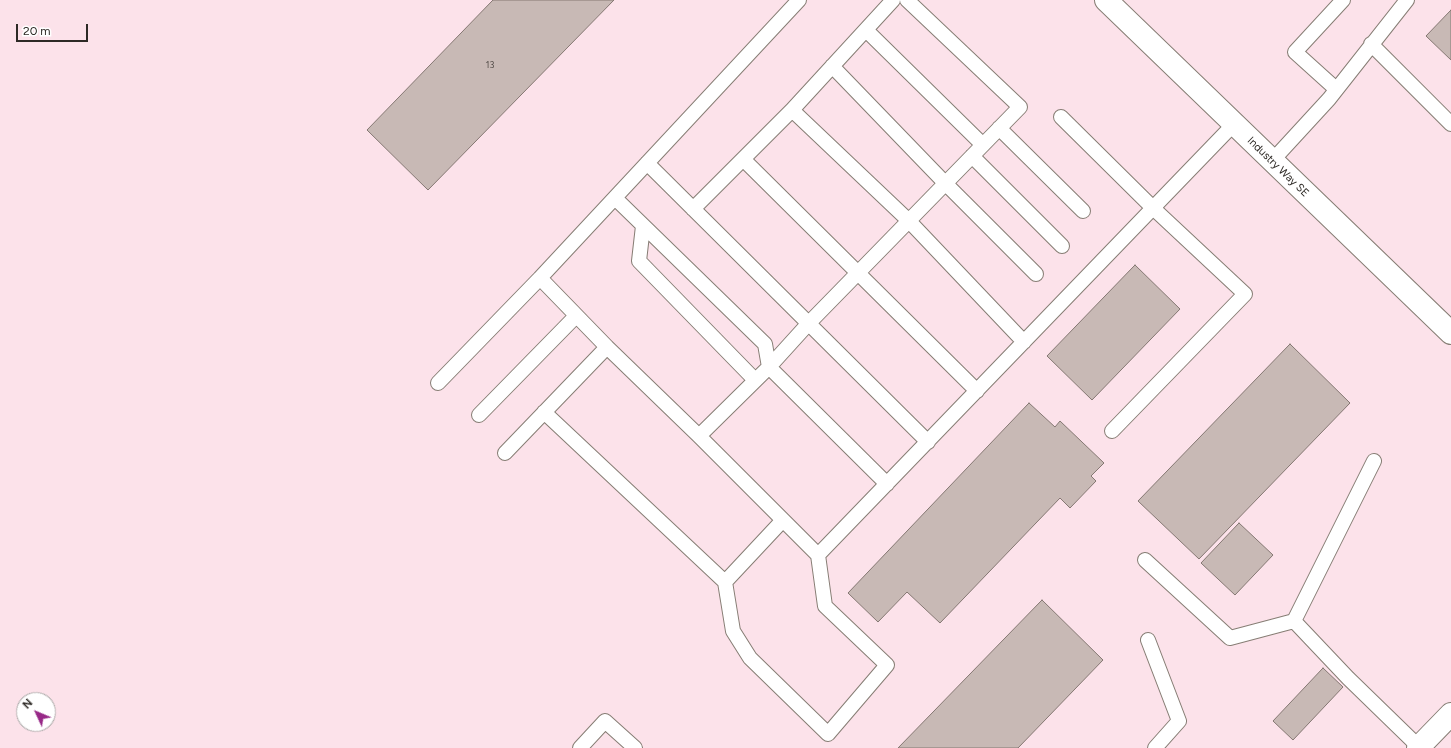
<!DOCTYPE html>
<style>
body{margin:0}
#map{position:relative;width:1451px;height:748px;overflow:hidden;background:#fdf1e8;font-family:Figtree,sans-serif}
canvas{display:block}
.north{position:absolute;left:16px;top:692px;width:40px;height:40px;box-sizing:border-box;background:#fff;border:1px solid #aba9a8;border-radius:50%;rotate:314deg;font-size:11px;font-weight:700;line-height:16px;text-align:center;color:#2d2925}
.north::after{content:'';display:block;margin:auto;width:14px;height:18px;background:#972887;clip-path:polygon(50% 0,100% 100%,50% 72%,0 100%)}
.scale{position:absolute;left:16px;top:24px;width:72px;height:18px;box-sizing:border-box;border:2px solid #2d2925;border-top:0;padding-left:5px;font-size:12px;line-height:14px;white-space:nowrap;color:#2d2925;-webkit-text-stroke:3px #fff;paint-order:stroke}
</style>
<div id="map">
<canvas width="1451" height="748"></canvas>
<div class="north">N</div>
<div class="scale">20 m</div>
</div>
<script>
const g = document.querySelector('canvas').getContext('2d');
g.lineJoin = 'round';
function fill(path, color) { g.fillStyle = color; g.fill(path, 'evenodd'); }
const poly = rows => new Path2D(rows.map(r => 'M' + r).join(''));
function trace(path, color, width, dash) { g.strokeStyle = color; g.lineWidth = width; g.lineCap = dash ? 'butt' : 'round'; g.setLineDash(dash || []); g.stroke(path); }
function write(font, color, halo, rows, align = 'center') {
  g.font = font + ' Figtree,sans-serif'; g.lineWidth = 3; g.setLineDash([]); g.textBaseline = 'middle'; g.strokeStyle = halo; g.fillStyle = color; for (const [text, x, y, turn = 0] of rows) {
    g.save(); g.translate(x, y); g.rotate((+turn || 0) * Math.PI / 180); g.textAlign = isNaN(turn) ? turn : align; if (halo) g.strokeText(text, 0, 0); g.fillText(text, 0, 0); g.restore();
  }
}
fill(poly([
 [0,0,1451,0,1451,748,0,748],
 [24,700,48,700,48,724,24,724]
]), '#fce2ea');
const building = poly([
 [493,0,614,0,428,190,367,130,493,0],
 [1451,10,1451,60,1426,36,1451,10],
 [1135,265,1180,309,1092,400,1047,356,1135,265],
 [1290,344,1350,403,1199,559,1138,501,1290,344],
 [1029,403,1055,427,1060,421,1104,463,1091,476,1096,481,1070,508,1060,498,940,623,907,592,878,622,848,593,1029,403],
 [1239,523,1273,555,1235,595,1201,563,1239,523],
 [1042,600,1103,660,1018,748,898,748,1042,600],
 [1323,668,1343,687,1293,740,1273,721,1323,668]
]);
fill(building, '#c8b9b5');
trace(building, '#857873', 1);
const lane = poly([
 [799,0,540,278,607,347,699,436,818,555,1234,124],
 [893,0,792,110,909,221,1024,342],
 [866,30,983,145],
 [1371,44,1451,124],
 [832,66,945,183,1036,274],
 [1336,89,1295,52,1343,0],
 [1061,117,1153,208,1245,294,1112,431],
 [999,128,1083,211],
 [972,156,1062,246],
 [743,159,977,391],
 [1272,161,1329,99,1407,0],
 [647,163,928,442],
 [615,198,765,344,769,367,887,484],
 [693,209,792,110],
 [643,226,639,261,755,380],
 [438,383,540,278],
 [544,412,725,582,783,520],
 [479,415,576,316],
 [699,436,769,367,808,324,1020,107,907,0],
 [505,453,607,347],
 [1145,560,1230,638,1294,621,1348,678,1419,747],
 [725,582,733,631,750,658,828,734,887,665,825,606,818,555],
 [1294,621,1374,461],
 [1148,640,1179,721,1155,748],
 [580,748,605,721,635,748]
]);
const street = poly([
 [1106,0,1451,333],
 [1418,748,1451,714]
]);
trace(lane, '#867d74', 16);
trace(street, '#867d74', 24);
trace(lane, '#fff', 14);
trace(street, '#fff', 22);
write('9px', '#544d49', null, [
 ["13",490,65]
]);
write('11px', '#2d2925', '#fff', [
 ["Industry Way SE",1278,167,44]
]);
</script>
